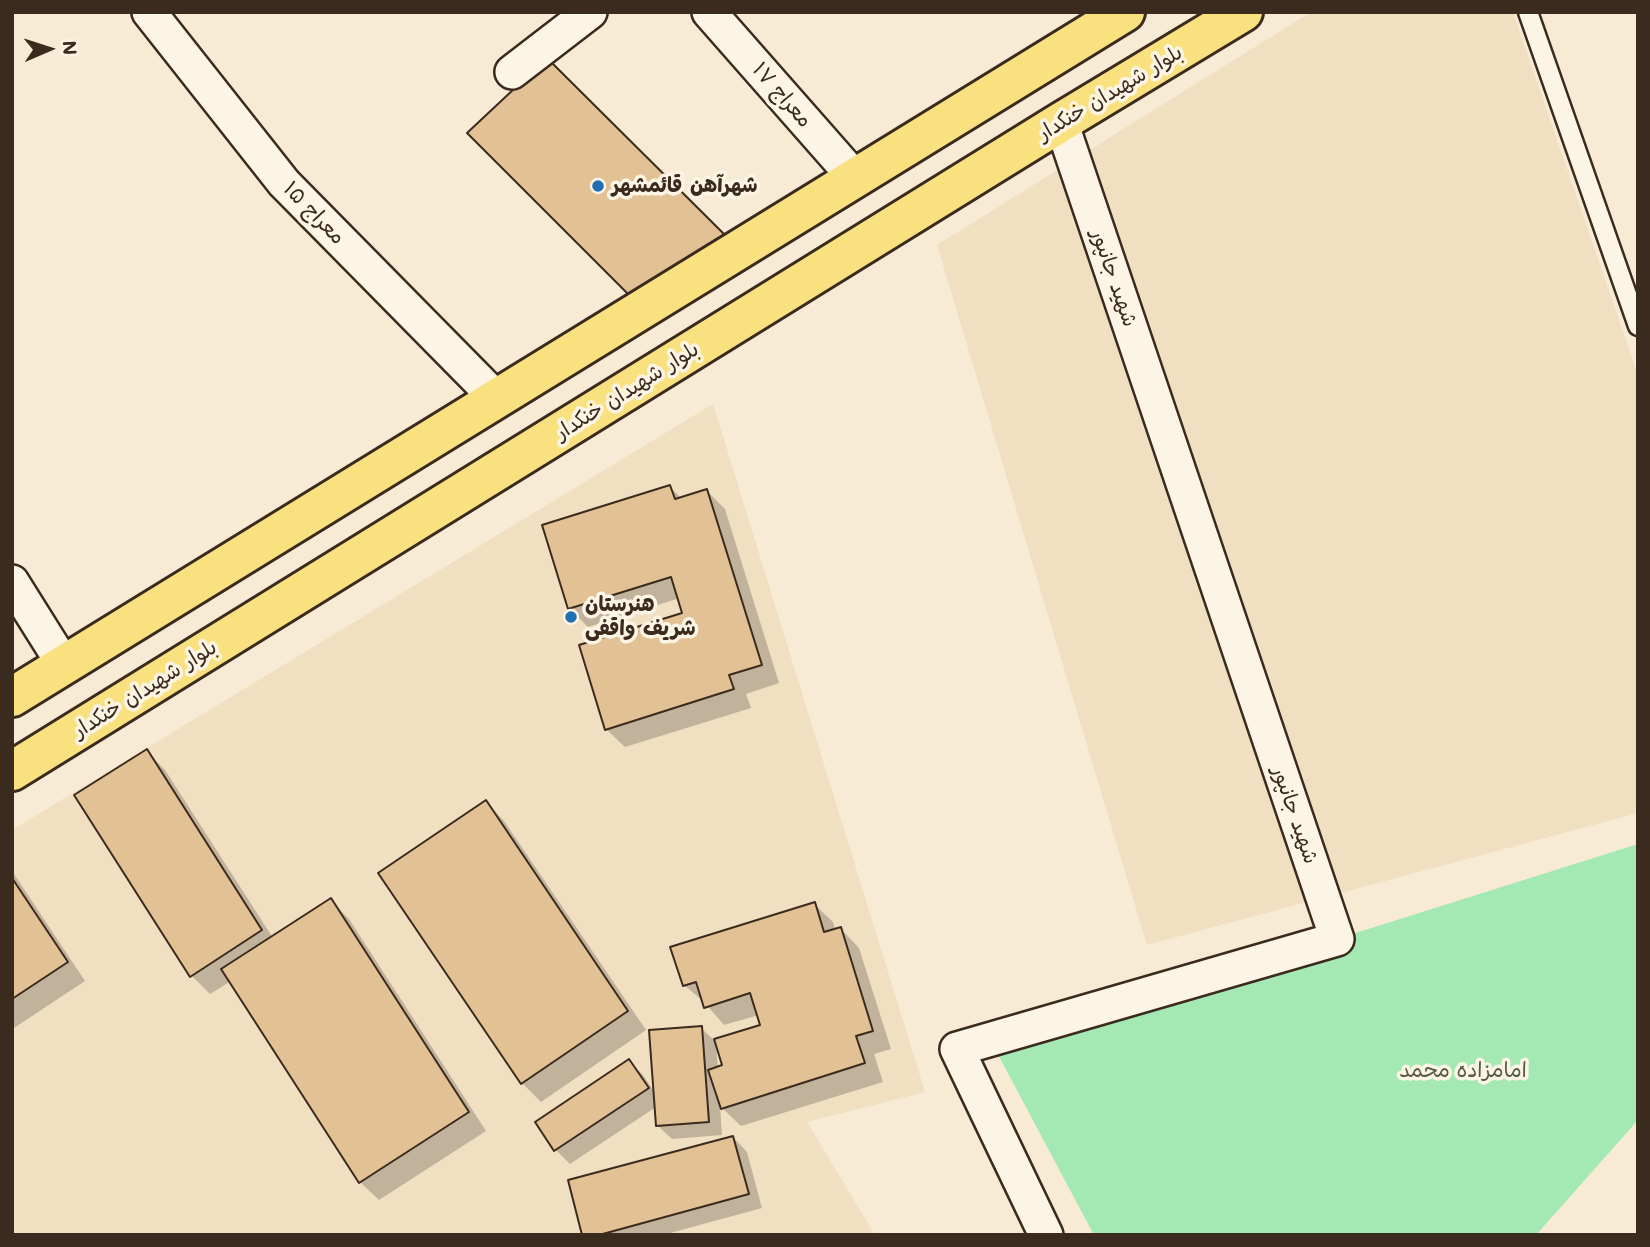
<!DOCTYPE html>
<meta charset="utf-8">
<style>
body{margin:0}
#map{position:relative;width:1650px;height:1247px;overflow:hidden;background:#f7ebd5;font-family:Mali,sans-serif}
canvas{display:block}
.frame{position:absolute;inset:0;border:14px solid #3b2a1e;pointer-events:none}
.north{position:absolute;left:14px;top:14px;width:70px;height:70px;-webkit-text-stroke:5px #fcf5e5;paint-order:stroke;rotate:87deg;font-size:19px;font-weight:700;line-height:28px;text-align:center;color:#3b2a1e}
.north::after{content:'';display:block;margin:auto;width:24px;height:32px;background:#3b2a1e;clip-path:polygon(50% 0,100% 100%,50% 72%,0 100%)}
</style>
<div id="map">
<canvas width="1650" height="1247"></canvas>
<div class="frame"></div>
<div class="north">N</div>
</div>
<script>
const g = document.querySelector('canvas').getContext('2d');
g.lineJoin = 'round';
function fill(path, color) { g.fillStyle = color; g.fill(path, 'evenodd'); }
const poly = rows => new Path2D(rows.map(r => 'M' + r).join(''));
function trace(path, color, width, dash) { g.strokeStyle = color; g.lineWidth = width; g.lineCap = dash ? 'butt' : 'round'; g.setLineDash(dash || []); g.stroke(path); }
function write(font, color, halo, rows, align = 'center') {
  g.font = font + ' Mali,"Playpen Sans Arabic",sans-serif'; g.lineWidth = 7; g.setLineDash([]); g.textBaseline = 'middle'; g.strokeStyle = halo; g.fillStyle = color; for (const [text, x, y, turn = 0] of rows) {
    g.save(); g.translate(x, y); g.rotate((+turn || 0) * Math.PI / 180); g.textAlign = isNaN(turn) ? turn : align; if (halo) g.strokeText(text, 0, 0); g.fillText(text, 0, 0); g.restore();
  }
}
fill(poly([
 [1311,12,1513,12,1638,375,1638,813,1147,945,937,245],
 [713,404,925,1092,807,1122,875,1235,13,1235,12,830]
]), '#f1dfc2');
fill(poly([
 [1638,844,1638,1120,1536,1235,1094,1235,994,1047]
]), '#a4e8b3');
fill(poly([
 [670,487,682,499,707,491,725,509,779,683,746,694,751,708,625,747,606,729,685,614,680,598,588,627,569,608],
 [146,751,165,770,273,938,331,901,349,919,486,1131,379,1200,360,1182,231,981,210,994,191,975],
 [486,802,504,821,646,1030,541,1102,522,1083],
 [12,871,85,981,14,1028,12,1026],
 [814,904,833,922,836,931,841,929,859,948,891,1049,874,1054,883,1082,741,1126,720,1106,722,1135,672,1139,657,1125,656,1107,570,1164,556,1150,537,1122,629,1061,643,1075,655,1093,701,1028,715,1041,762,1026,759,1015,724,1025,705,1003,684,985],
 [716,1044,724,1067,718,1069],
 [733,1137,747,1152,762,1208,663,1235,584,1235]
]), '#0003');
const building = poly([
 [547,58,729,239,635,301,467,133,547,58],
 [670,485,675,499,707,489,762,665,729,675,734,689,605,730,579,645,682,613,671,577,568,609,542,525,670,485],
 [147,749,262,930,190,977,74,795,147,749],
 [486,800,628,1011,521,1084,378,873,486,800],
 [12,878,68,962,12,999,12,878],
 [331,898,469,1112,359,1183,221,969,331,898],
 [815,902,824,932,841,927,873,1031,856,1036,865,1063,721,1109,708,1070,722,1065,714,1039,760,1025,750,993,704,1008,696,982,683,986,670,947,815,902],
 [702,1026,709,1122,656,1126,649,1030,702,1026],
 [629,1059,649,1088,554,1151,535,1122,629,1059],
 [733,1136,749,1194,599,1235,582,1235,568,1180,733,1136]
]);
fill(building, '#e2c294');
trace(building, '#3b2a1e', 2);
const service = poly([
 [1528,12,1638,326]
]);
const minor = poly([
 [149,12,284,183,497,399],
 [709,12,855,178],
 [512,72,590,12],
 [12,582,64,665],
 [1046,1235,957,1049,1337,939,1061,122]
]);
const trunk = poly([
 [12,697,1125,12],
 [12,771,1061,122,1243,12]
]);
trace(service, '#3b2a1e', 23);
trace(minor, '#3b2a1e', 38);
trace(trunk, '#3b2a1e', 44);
trace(service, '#fcf5e5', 18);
trace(minor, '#fcf5e5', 33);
trace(trunk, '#fae180', 38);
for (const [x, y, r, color] of [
 [598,186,7,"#1f6fb2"],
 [571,617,7,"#1f6fb2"]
]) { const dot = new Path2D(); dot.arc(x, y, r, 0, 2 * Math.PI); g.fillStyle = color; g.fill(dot); trace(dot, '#fcf5e5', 2.5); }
write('21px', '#3b2a1e', '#fcf5e5', [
 ["بلوار شهیدان خنکدار",1110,93,-31],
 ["معراج ۱۷",782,95,49],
 ["معراج ۱۵",314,213,46],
 ["شهید جانپور",1114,278,71],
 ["بلوار شهیدان خنکدار",627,391,-32],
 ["بلوار شهیدان خنکدار",145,689,-32],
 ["شهید جانپور",1295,815,71]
]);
write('bold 21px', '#3b2a1e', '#fcf5e5', [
 ["شهرآهن قائمشهر",612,186],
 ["هنرستان",585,605],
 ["شریف واقفی",585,629]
], 'left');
write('21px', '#555a43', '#fcf5e5', [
 ["امامزاده محمد",1463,1071]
]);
</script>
